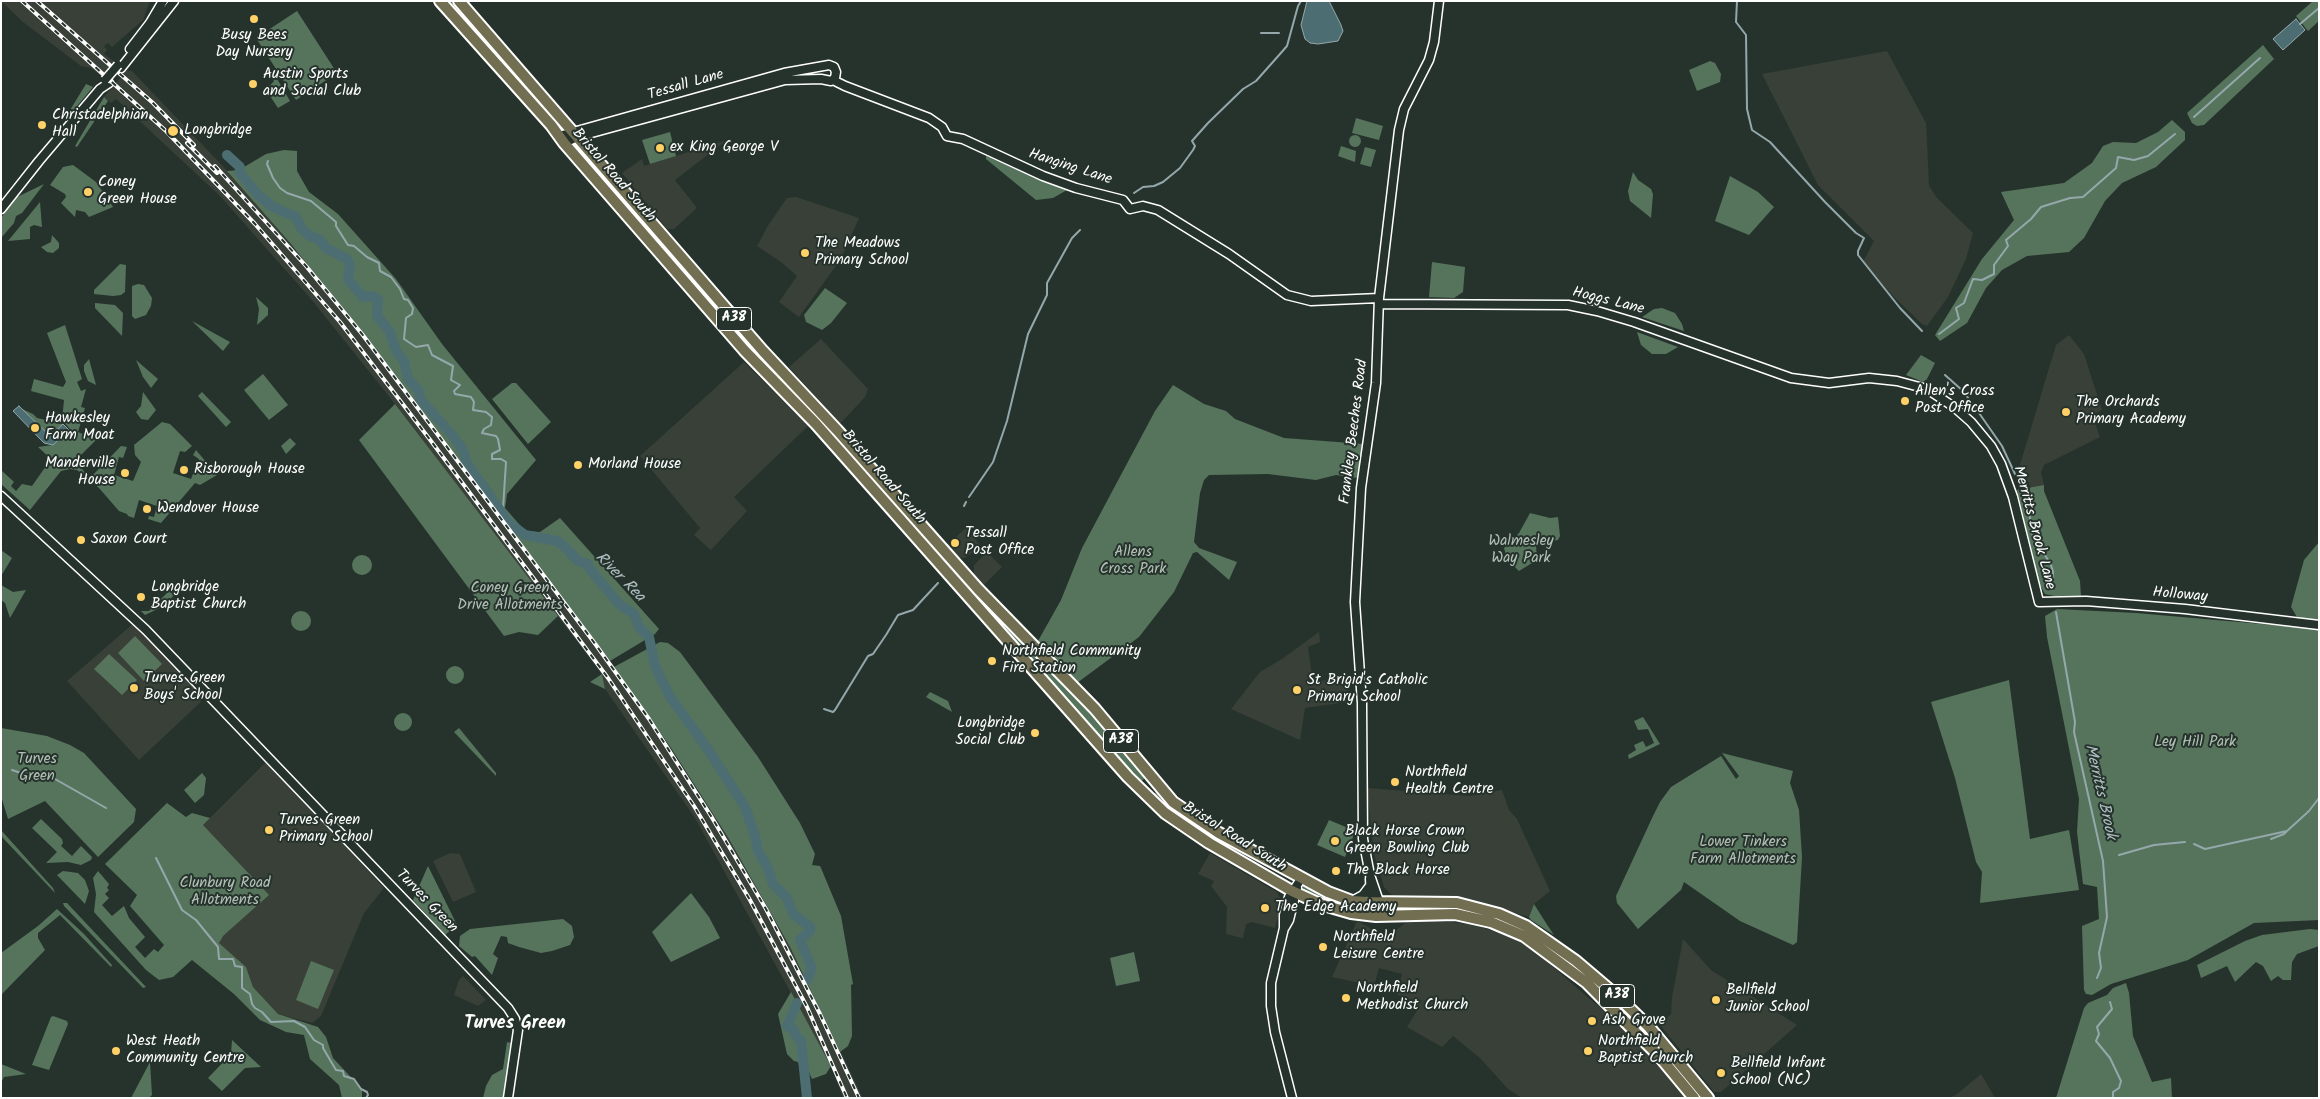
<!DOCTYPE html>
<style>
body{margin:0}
#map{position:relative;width:2320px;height:1099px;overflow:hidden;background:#26332d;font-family:Kalam,sans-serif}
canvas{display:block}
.frame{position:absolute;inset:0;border:2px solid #fff;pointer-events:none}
</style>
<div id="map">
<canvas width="2320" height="1099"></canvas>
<div class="frame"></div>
</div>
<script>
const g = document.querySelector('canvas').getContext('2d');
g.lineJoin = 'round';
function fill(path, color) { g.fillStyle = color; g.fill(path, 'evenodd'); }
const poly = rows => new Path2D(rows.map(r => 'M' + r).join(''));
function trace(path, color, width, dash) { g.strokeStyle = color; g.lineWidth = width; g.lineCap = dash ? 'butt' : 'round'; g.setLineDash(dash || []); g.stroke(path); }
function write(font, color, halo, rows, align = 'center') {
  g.font = font + ' Kalam,sans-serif'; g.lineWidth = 4; g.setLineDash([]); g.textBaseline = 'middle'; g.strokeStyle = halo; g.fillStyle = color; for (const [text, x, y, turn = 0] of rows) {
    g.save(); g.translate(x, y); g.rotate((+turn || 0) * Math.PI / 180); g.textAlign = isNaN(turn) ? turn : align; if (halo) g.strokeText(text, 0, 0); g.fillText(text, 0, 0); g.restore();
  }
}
fill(poly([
 [1,1,150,1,143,20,112,47,108,43,104,46,107,50,104,54,115,62,102,77,91,68,81,66,23,22],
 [1887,51,1926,123,1929,186,1937,198,1973,233,1966,259,1948,297,1927,326,1922,324,1894,297,1863,262,1874,241,1818,185,1762,74],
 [126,71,132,71,235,179,330,290,511,529,643,707,729,839,790,947,863,1098,843,1098,831,1066,695,818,605,689,602,674,395,404,311,299,220,196,116,99,111,103,104,97],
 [727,140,675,180,697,208,674,229,667,229,622,173,642,159,644,166],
 [796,197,859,218,841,259,799,317,779,302,797,276,781,262,757,246,769,224,787,198],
 [2069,335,2084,354,2102,410,2092,415,2100,437,2044,465,2041,472,2044,485,2031,488,2020,465,2056,345],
 [821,339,868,389,865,397,840,424,789,367],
 [744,362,808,426,734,497,747,511,711,550,694,535,700,528,640,456],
 [966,528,981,546,965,558,957,557,947,545],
 [987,552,1002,567,984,585,974,574,974,565],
 [134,623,205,698,139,760,67,681],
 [1319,632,1320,642,1308,647,1313,682,1348,677,1347,702,1305,708,1300,740,1231,709,1260,672,1282,659],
 [267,761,384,888,364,913,321,1016,312,1023,278,1014,253,987,246,967,219,943,224,936,203,825],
 [1367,788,1470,796,1502,790,1509,810,1517,819,1550,891,1534,904,1529,917,1464,899,1393,896,1384,887,1374,854],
 [450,853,460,854,476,892,453,902,433,861],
 [1210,853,1277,892,1282,902,1275,928,1252,922,1246,924,1243,938,1226,934,1227,907,1211,886,1214,881,1198,874],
 [1357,921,1387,937,1408,921,1440,921,1471,924,1502,934,1529,946,1592,1001,1623,1024,1667,1070,1687,1098,1522,1098,1508,1089,1480,1058,1453,1036,1442,1047,1407,1027,1418,1009,1397,994,1402,974,1379,968,1374,986,1332,977],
 [1683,939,1711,970,1797,1025,1721,1092,1714,1092,1660,1025,1671,1014,1672,997],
 [463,976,486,1000,478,1006,454,995,459,980],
 [1981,1074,1995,1098,1950,1098,1957,1094]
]), '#394037');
fill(poly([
 [444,1,455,1,561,126,558,128],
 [2313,1,2319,1,2319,21,2308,31,2296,16],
 [297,11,337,73,296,100,256,38],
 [2263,45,2274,59,2204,125,2197,126,2192,123,2187,113],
 [1710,61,1715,63,1721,74,1720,82,1697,91,1689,70],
 [273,72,290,101,278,108,266,90,274,81,270,74],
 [86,84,93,87,67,118,67,115],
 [104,97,108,101,77,147,75,146],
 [1356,118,1383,126,1379,140,1352,133],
 [2172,120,2185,132,2185,140,2156,167,2122,183,2105,201,2084,238,2069,252,2027,256,2002,270,1986,288,1967,323,1940,341,1935,335,1982,259,2014,220,2001,192,2064,183,2092,163,2103,146,2113,142,2136,143,2158,132],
 [670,132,676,156,650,164,642,140],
 '1349 141a6 6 0 1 1 12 0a6 6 0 1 1-12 0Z',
 [1341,146,1356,151,1355,162,1338,156],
 [1365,147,1376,150,1371,167,1360,164],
 [284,150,297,151,297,171,309,192,338,214,396,279,442,344,536,460,507,494,505,508,525,531,540,532,560,518,659,629,655,634,610,661,383,359,291,244,227,171,239,170,266,154],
 [986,156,1053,185,1067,190,1053,198,1036,200,986,159],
 [73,165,96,182,113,207,89,217,85,212,76,210,75,217,61,203,66,197,65,194,50,185,63,167],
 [1633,172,1638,180,1651,189,1653,194,1651,218,1630,201,1628,191],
 [1730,176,1758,192,1774,207,1749,235,1715,221],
 [44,184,22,213,16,216,14,223,1,238,1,218,15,198],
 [40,202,42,227,34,225,30,227,30,239,8,241],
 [635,208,849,449,847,452,749,353,629,214],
 [52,235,59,243,59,248,53,253,47,252,41,247,51,242],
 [1432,262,1465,267,1463,292,1454,298,1429,297],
 [120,264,126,265,125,292,121,295,113,296,94,294,94,290],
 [138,284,144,285,152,298,151,306,146,315,135,319,132,316,132,286],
 [825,288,847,303,831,323,822,330,806,322,804,315],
 [256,297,268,308,268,315,257,325,259,309],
 [95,303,115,305,123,313,122,336,95,308],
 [1662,308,1675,313,1682,324,1684,331,1642,317,1654,309],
 [192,321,230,342,223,351],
 [65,325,82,379,77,382,81,391,86,389,81,407,85,408,78,432,96,440,75,461,90,478,121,446,127,447,123,458,119,457,114,475,133,481,141,462,135,455,134,445,162,422,170,424,192,446,185,452,180,451,173,473,191,479,199,459,193,455,196,450,217,475,200,485,195,483,161,523,148,519,149,516,154,517,157,506,139,500,134,518,128,516,127,514,119,511,99,488,77,470,70,469,61,471,30,510,1,484,1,470,14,482,11,486,16,491,22,484,32,486,51,459,38,447,53,445,70,429,62,420,64,400,31,391,34,379,63,387,66,382,47,333],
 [1637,332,1678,347,1666,354,1652,354,1641,345],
 [1921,355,1935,363,1927,379,1923,382,1906,375],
 [89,359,96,385,88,381,84,371,84,365],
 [136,360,158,379,151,388,143,377],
 [263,374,288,405,269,420,244,390],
 [512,383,516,383,551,422,528,444,492,399],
 [1173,385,1204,404,1226,411,1235,419,1284,438,1364,444,1358,478,1336,475,1316,480,1268,474,1209,475,1204,480,1200,493,1194,542,1199,548,1237,562,1229,580,1197,552,1193,553,1174,592,1139,637,1077,683,1039,645,1038,641,1061,600,1082,548,1155,411],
 [143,392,156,410,148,420,141,419,136,412,141,406],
 [202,392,231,422,226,427,198,396],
 [395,404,558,616,538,635,519,632,504,636,359,440],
 [22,409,33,414,37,418,63,424,50,436],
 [290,438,296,444,286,454,281,446],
 [854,456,1024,642,1017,649,852,458],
 [2044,485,2044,491,2080,581,2081,596,2059,597,2045,594,2039,583,2017,490],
 [1530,513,1550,518,1558,517,1560,536,1558,540,1536,545,1537,560,1519,571,1507,559,1504,548,1519,533],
 [2319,542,2319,623,2311,620,2302,620,2297,617,2291,607,2304,560],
 [1,550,12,558,1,576],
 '352 565a10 10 0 1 1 20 0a10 10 0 1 1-20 0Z',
 [1,585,13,592,26,590,10,618,5,603,1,600],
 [172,588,175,594,164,606,145,615,141,611,149,611],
 [2057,609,2136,613,2319,629,2319,920,2254,923,2188,960,2111,984,2092,995,2086,994,2084,990,2082,926,2099,919,2097,887,2083,884,2077,832,2079,799,2047,637,2045,616],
 '291 621a10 10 0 1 1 20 0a10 10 0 1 1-20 0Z',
 [135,636,162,664,144,681,118,653],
 [660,642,668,643,680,652,758,757,800,823,815,854,812,865,820,866,821,868,841,916,853,984,851,985,852,1036,848,1046,840,1052,790,947,729,839,671,748,614,667],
 [1031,649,1101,724,1145,777,1143,780,1136,782,1024,656],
 [109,654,137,680,122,695,94,669],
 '446 675a9 9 0 1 1 18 0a9 9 0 1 1-18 0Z',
 [602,674,605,689,590,682],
 [2009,680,2030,839,2069,830,2079,890,1980,903,1982,872,1976,862,1955,778,1931,702],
 [930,692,948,701,952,712,926,697],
 '394 722a9 9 0 1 1 18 0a9 9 0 1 1-18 0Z',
 [1643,717,1660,744,1629,759,1628,755,1636,750,1634,745,1643,741,1646,747,1654,743,1648,729,1638,730,1634,721],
 [1,728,47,736,70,745,84,753,136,809,134,822,98,857,45,801,8,819,1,796],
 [459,728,496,773,496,776,454,732],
 [1722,753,1793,771,1790,783,1799,810,1802,857,1797,942,1793,945,1740,921,1684,882,1681,890,1638,929,1617,903,1616,896,1653,816,1660,802,1671,787,1721,756,1736,779,1739,776],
 [202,773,206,778,204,795,195,803,184,790],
 [1160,792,1186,817,1223,844,1278,876,1276,880,1206,839,1154,799,1154,793],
 [167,803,186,817,192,813,210,818,203,825,269,895,224,935,219,943,246,967,253,987,278,1014,318,1027,326,1037,333,1058,362,1089,362,1098,342,1098,339,1085,310,1059,304,1035,286,1032,260,1020,234,994,192,960,173,977,159,980,146,970,94,912,96,894,93,878,98,871,109,884,107,888,109,890,105,894,109,898,102,905,112,916,124,906,129,918,145,937,135,947,145,958,154,949,158,952,164,945,130,906,137,895,105,864],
 [41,819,62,839,63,843,61,846,72,856,81,846,92,857,91,860,81,865,68,862,46,863,57,852,32,828],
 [1329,820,1353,830,1353,837,1345,857,1317,845],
 [1,830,53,888,55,893,1,836],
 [428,866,457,925,445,935,413,900],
 [63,871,78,873,85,880,89,891,85,904,57,875],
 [1303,887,1311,890,1332,901,1355,908,1354,910,1323,900,1304,893],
 [691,893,709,917,720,938,671,962,652,932],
 [63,903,67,903,146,987,143,988,64,906],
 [1534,904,1546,923,1554,935,1531,920,1529,917],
 [57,909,84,934,112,965,111,967,60,915,38,933,38,938,45,950,2,994,1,953,38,926],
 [563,919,572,926,574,937,570,945,552,951,541,953,519,947,508,943,507,937,501,936,493,954,498,958,492,975,475,956,472,957,459,946,460,936,470,929],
 [2310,929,2319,930,2319,946,2297,954,2292,962,2291,980,2283,980,2278,976,2271,981,2263,966,2256,962,2235,982,2227,966,2201,978,2197,965,2245,941,2262,935],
 [1134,952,1140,981,1116,986,1110,958],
 [311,961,334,970,318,1009,296,1000],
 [1573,963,1646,1028,1643,1031,1570,966],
 [2126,983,2129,993,2133,1036,2152,1082,2171,1078,2172,1098,2056,1098,2084,1008,2088,1003,2107,995,2113,988],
 [791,992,831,1066,826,1074,812,1079,809,1072,800,1069,798,1062,794,1061,787,1054,778,1014],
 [53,1016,67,1021,68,1024,49,1070,32,1065,51,1017],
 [232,1040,261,1067,245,1068,222,1091,208,1078,231,1054],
 [507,1042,515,1044,507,1098,483,1098,486,1086,492,1075,503,1069],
 [150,1062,152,1095,149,1098,131,1098],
 [1,1064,26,1074,4,1077,1,1083]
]), '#56745c');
const water = poly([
 [1307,1,1329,1,1341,25,1343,31,1338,41,1318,44,1310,43,1305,39,1301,25,1307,1],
 [2296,19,2305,30,2283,50,2273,39,2296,19],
 [19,406,50,436,63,424,69,430,53,445,44,443,13,411,19,406]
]);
fill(water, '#4c6e73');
trace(water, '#94a8ab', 1);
trace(poly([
 [1737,1,1736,22,1746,35,1747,109,1752,130,1770,142,1825,202,1856,233,1864,238,1858,251,1858,255,1900,308,1922,331],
 [2300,24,2319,8],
 [1261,33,1279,33],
 [2194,117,2260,58],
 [268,161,267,164,273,178,280,188,287,193,311,201,336,222,336,226,348,245,354,246,367,257,379,263,380,271,391,277,400,289,404,299,408,300,413,308,412,314,406,318,404,339,416,347,428,345,432,355,453,366,451,380,460,385,454,391,455,394,471,397,474,402,473,410,486,412,492,417,491,425,484,429,482,433,496,436,498,439,500,450,492,454,492,459,501,459,506,462,503,509,509,523],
 [1134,193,1143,187,1154,186,1163,182,1180,168,1193,150,1195,146,1192,141,1208,123,1243,89,1256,81,1280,54,1287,46,1298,6,1301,1],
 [1939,334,1959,319,1956,308,1964,303,1973,279,1982,280,1994,274,1994,265,2008,246,2006,240,2031,219,2041,207,2070,198,2083,197,2116,168,2118,157,2134,160,2148,156,2175,134],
 [1945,375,1963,391,1979,413,2002,446,2015,474,2023,483,2031,523,2031,532,2051,565,2053,572,2052,590],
 [969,497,993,462,1007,421,1028,334,1047,295,1047,283,1072,238,1080,230],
 [964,506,966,502],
 [2056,612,2075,722,2074,732,2103,861,2107,917,2099,953,2101,968,2097,978],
 [824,709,833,712,835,710,868,656,873,654,886,635,898,615,913,610,938,583],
 [12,770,36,778,55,779,106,808],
 [2271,839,2284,834,2287,831],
 [2194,844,2205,849,2287,831,2309,811,2319,798],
 [2119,855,2154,845,2185,842],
 [156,858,182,910,196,920,218,947,219,959,233,959,235,966,242,967,242,988,250,994,252,1004,255,1008,262,1012,271,1022,294,1021,305,1027,314,1040,323,1045,323,1048,336,1070,343,1071,344,1076,354,1079,361,1089,367,1092,368,1095,366,1098],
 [2110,1002,2112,1009,2097,1027,2099,1034,2096,1041,2110,1058,2121,1081,2119,1088,2113,1092,2113,1098]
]), '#94a8ab', 2);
trace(poly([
 [227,155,240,167,240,173,258,195,273,207,296,217,302,229,310,236,320,240,326,248,347,259,350,266,348,279,363,297,372,296,378,299,377,316,390,332,396,351,404,361,408,379,419,391,420,399,453,436,463,450,467,463,509,523,525,535,557,541,565,547,578,561,588,564,589,568,620,605,634,614,639,627,649,637,655,666,669,695,709,751,745,807,755,836,758,851,768,868,773,884,787,898,793,914,810,927,810,931,800,940,812,968,807,980],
 [797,1003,787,1026,793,1029,796,1036,801,1040,807,1098]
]), '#4c6e73', 10);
const tertiary = poly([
 [130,49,150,23,163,1],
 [121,68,174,1],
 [833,80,845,86,929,118,942,127,947,136,963,139,1043,176,1076,188,1123,200,1130,209,1143,206,1158,210,1229,254,1287,295,1311,301,1379,298],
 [559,136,784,73,829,65,834,67,836,72,835,78,831,81,821,79,785,80,577,137,564,143],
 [1,209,39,161,100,89,109,83],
 [1379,304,1568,305,1597,311,1634,322,1791,378,1829,383,1869,378,1897,381,1927,389,1954,407,1971,422,1991,446,2001,464,2013,497,2039,602,2086,601,2185,609,2319,625],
 [1,496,146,630,508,1008,515,1019,518,1030,508,1098],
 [1370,879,1371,896,1376,916],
 [1352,901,1363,895,1369,887],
 [1384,916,1370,875,1363,839,1362,703,1355,602,1361,488,1376,383,1379,298,1399,130,1404,109,1429,60,1434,42,1439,1],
 [1285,927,1289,920,1297,888],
 [1292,1098,1275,1032,1271,1006,1271,983,1284,928,1284,915,1289,897,1301,879]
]);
const trunk = poly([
 [440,1,551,125,564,143,744,350,816,424,1128,777,1165,813,1209,843,1292,891,1320,904,1351,913,1376,916,1455,914,1491,922,1524,936,1587,983,1660,1057,1694,1098],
 [459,1,763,351,837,430,978,589,1095,709,1173,802,1219,833,1328,892,1352,901,1366,902,1457,903,1499,914,1526,926,1576,961,1616,995,1649,1027,1708,1098]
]);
trace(tertiary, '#fff', 11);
trace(trunk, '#fff', 14);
trace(tertiary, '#26332d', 8);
trace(trunk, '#726e52', 10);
const rail = poly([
 [22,1,166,131,255,224,340,322,431,441,608,678,694,806,750,900,807,1007,847,1098],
 [37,1,153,103,194,145],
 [187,143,217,173],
 [215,166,306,266,362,334,596,645,649,719,711,816,766,909,820,1014,859,1098]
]);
trace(rail, '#fff', 4);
trace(rail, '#26332d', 2, [5.5]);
const tertiaryBridge = poly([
 [105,80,118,65]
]);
trace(tertiaryBridge, '#fff', 11, []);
trace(tertiaryBridge, '#26332d', 8);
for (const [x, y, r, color] of [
 [254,19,5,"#ffd166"],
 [253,84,5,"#ffd166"],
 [42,125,5,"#ffd166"],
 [173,131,6,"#ffd166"],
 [660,148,5,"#ffd166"],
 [88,192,5,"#ffd166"],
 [805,253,5,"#ffd166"],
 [1905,401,5,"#ffd166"],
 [2066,412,5,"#ffd166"],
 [35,428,5,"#ffd166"],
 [578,465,5,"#ffd166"],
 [184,470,5,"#ffd166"],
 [125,473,5,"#ffd166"],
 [147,509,5,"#ffd166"],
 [81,540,5,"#ffd166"],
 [955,543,5,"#ffd166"],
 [141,597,5,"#ffd166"],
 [992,661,5,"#ffd166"],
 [134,688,5,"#ffd166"],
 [1297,690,5,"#ffd166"],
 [1035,733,5,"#ffd166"],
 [1395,782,5,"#ffd166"],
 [269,830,5,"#ffd166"],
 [1335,841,5,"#ffd166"],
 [1336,871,5,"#ffd166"],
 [1265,908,5,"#ffd166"],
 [1323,947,5,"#ffd166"],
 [1346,998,5,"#ffd166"],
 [1716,1000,5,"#ffd166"],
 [1592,1021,5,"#ffd166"],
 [116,1051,5,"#ffd166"],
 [1588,1051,5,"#ffd166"],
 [1721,1073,5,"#ffd166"]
]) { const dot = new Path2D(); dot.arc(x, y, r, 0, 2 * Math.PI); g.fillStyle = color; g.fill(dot); trace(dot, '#26332d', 2); }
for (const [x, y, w] of [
 [734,319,35],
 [1121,741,35],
 [1617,996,35]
]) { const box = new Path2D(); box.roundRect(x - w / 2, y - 11.5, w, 23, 4); g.fillStyle = '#26332d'; g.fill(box); trace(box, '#fff', 1); }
write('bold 14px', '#fff', null, [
 ["A38",734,319],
 ["A38",1121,741],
 ["A38",1617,996]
]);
write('15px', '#fff', '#26332d', [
 ["Busy Bees",254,36,"center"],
 ["Day Nursery",254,53,"center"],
 ["Austin Sports",263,75],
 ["and Social Club",263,92],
 ["Christadelphian",52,116],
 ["Hall",52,133],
 ["Longbridge",184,131],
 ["ex King George V",670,148],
 ["Coney",98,183],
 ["Green House",98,200],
 ["The Meadows",815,244],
 ["Primary School",815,261],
 ["Allen's Cross",1915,392],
 ["Post Office",1915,409],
 ["The Orchards",2076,403],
 ["Primary Academy",2076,420],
 ["Hawkesley",45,419],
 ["Farm Moat",45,436],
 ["Manderville",115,464,"right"],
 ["House",115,481,"right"],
 ["Morland House",588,465],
 ["Risborough House",194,470],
 ["Wendover House",157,509],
 ["Tessall",965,534],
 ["Post Office",965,551],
 ["Saxon Court",91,540],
 ["Longbridge",151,588],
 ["Baptist Church",151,605],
 ["Northfield Community",1002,652],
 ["Fire Station",1002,669],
 ["Turves Green",144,679],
 ["Boys' School",144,696],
 ["St Brigid's Catholic",1307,681],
 ["Primary School",1307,698],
 ["Longbridge",1025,724,"right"],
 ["Social Club",1025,741,"right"],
 ["Northfield",1405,773],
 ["Health Centre",1405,790],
 ["Turves Green",279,821],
 ["Primary School",279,838],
 ["Black Horse Crown",1345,832],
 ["Green Bowling Club",1345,849],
 ["The Black Horse",1346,871],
 ["The Edge Academy",1275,908],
 ["Northfield",1333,938],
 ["Leisure Centre",1333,955],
 ["Northfield",1356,989],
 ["Methodist Church",1356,1006],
 ["Bellfield",1726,991],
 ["Junior School",1726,1008],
 ["Ash Grove",1602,1021],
 ["West Heath",126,1042],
 ["Community Centre",126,1059],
 ["Northfield",1598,1042],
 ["Baptist Church",1598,1059],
 ["Bellfield Infant",1731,1064],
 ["School (NC)",1731,1081]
], 'left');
write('15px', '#fff', '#26332d', [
 ["Tessall Lane",686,86,-16],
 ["Hanging Lane",1070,168,18],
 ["Bristol Road South",613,176,49],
 ["Hoggs Lane",1608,302,14],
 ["Frankley Beeches Road",1355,432,-83],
 ["Bristol Road South",883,478,49],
 ["Merritts Brook Lane",2033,528,75],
 ["Holloway",2180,596,5],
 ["Bristol Road South",1234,838,32],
 ["Turves Green",426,902,46]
]);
write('15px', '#b3c0b6', '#26332d', [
 ["Walmesley",1521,542],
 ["Way Park",1521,559],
 ["Allens",1133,553],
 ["Cross Park",1133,570],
 ["Coney Green",510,589],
 ["Drive Allotments",510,606],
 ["Ley Hill Park",2195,743],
 ["Turves",37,760],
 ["Green",37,777],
 ["Lower Tinkers",1743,843],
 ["Farm Allotments",1743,860],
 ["Clunbury Road",225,884],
 ["Allotments",225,901]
]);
write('italic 16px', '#aebec0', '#26332d', [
 ["River Rea",619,578,45],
 ["Merritts Brook",2099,792,77]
]);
write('bold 18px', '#fff', '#26332d', [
 ["Turves Green",515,1025]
]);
</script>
